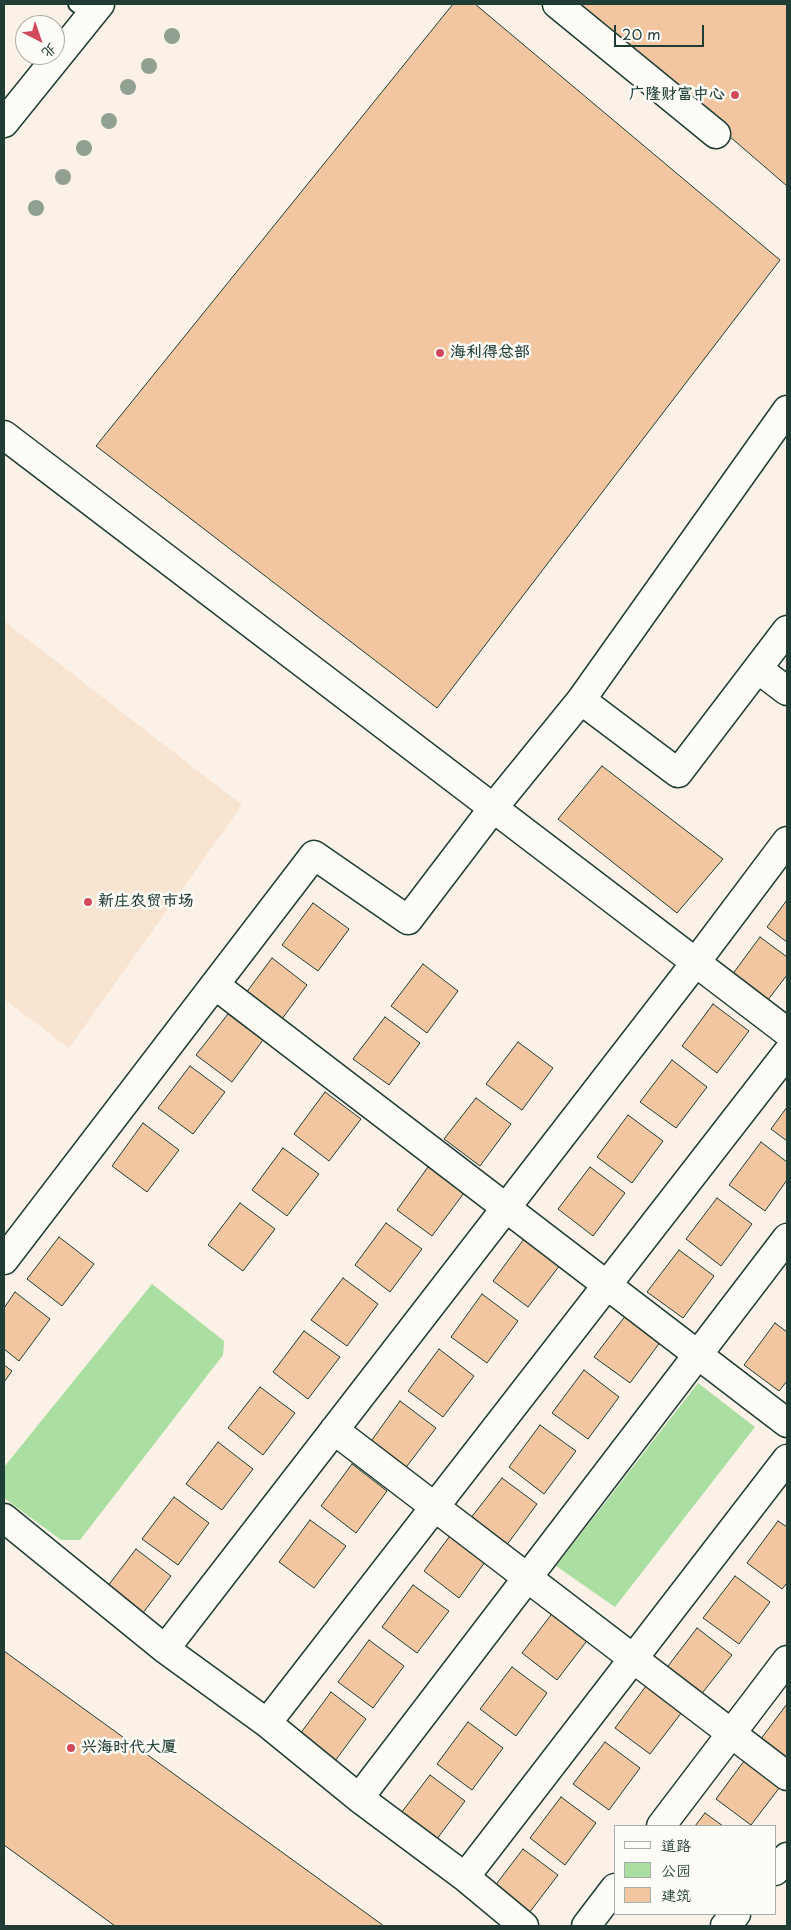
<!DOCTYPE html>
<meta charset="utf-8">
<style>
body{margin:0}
#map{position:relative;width:791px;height:1930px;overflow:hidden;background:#fbf1e6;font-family:"Playpen Sans","LXGW WenKai TC",sans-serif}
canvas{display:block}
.frame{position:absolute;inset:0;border:5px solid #1f3d34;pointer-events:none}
.legend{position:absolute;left:614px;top:1825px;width:162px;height:90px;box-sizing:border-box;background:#fdfcf7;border:1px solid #a4b0a9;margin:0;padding:6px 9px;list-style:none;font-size:15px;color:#1f3d34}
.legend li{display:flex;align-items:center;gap:10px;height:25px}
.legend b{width:25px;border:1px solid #a4b0a9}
.north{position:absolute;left:15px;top:15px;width:50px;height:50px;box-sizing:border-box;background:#fdfcf7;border:1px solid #a4b0a9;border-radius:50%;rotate:139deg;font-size:14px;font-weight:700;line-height:20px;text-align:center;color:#1f3d34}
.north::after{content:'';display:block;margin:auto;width:18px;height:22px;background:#d1495b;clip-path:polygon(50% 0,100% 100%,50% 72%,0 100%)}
.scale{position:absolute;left:614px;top:25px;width:90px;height:22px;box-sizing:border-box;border:2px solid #1f3d34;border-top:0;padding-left:6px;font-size:15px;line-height:18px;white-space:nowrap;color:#1f3d34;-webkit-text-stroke:4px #fdfcf7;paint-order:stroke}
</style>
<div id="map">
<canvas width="791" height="1930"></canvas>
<div class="frame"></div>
<ul class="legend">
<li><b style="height:6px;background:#fdfcf7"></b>道路</li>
<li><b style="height:14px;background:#abdfa1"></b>公园</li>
<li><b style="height:14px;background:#f1c6a1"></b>建筑</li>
</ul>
<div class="north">北</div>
<div class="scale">20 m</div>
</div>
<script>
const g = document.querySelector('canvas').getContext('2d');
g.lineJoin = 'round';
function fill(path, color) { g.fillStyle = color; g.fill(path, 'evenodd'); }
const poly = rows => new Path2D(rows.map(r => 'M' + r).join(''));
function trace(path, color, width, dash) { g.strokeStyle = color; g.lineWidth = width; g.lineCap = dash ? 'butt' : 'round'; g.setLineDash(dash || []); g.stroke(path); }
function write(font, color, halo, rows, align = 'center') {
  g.font = font + ' "Playpen Sans","LXGW WenKai TC",sans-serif'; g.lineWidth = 5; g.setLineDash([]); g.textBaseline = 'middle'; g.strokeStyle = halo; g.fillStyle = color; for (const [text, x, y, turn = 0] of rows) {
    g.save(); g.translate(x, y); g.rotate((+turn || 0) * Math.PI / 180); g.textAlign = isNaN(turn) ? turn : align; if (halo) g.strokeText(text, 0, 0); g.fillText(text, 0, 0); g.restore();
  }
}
fill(poly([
 [4,621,242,805,69,1048,4,999]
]), '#f8e4d1');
fill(poly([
 [152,1284,224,1341,223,1355,80,1540,61,1540,4,1498,4,1467],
 [698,1383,755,1427,615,1607,556,1566]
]), '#abdfa1');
const building = poly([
 [453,4,475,4,780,260,437,708,96,446,453,4],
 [576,4,787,4,787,186,576,4],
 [602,766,723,859,677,913,558,819,602,766],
 [787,900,787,942,767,927,787,900],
 [313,903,349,929,318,971,282,945,313,903],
 [760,937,787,957,787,975,764,1005,729,979,760,937],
 [272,958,307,985,276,1027,240,1001,272,958],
 [423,964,458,991,427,1033,391,1006,423,964],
 [713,1004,749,1031,717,1073,682,1046,713,1004],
 [228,1014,263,1040,232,1082,196,1055,228,1014],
 [385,1017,420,1043,389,1085,353,1059,385,1017],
 [518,1042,553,1068,522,1110,486,1084,518,1042],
 [672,1060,707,1087,676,1128,640,1102,672,1060],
 [190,1066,225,1092,193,1134,158,1108,190,1066],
 [325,1092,361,1119,329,1161,294,1134,325,1092],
 [476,1098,511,1124,480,1166,444,1139,476,1098],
 [787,1107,787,1141,771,1129,787,1107],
 [628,1115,663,1141,632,1183,597,1157,628,1115],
 [143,1123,179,1150,147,1192,112,1166,143,1123],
 [761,1142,787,1162,787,1180,765,1211,729,1185,761,1142],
 [283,1148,319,1174,287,1216,252,1190,283,1148],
 [428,1167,464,1193,432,1236,397,1210,428,1167],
 [590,1167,625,1193,593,1236,558,1209,590,1167],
 [717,1198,752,1224,721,1266,686,1239,717,1198],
 [240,1203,275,1229,243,1271,208,1245,240,1203],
 [386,1223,422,1249,390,1292,355,1265,386,1223],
 [59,1237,94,1264,62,1306,27,1279,59,1237],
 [524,1239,560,1265,528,1307,493,1281,524,1239],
 [679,1250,714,1276,683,1318,647,1292,679,1250],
 [343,1278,378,1304,347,1346,311,1320,343,1278],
 [15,1292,50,1319,19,1361,4,1349,4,1308,15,1292],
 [482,1294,518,1321,487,1363,451,1337,482,1294],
 [626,1315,661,1341,630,1383,594,1357,626,1315],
 [775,1323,787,1332,787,1381,779,1391,744,1365,775,1323],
 [304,1331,340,1357,308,1399,273,1372,304,1331],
 [439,1349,474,1376,443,1417,408,1391,439,1349],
 [4,1365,12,1371,4,1382,4,1365],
 [584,1370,619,1397,588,1439,552,1413,584,1370],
 [260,1387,295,1413,263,1455,228,1428,260,1387],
 [400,1401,436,1428,404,1470,369,1444,400,1401],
 [540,1425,576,1451,544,1494,509,1467,540,1425],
 [218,1442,253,1469,222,1510,186,1484,218,1442],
 [352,1464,387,1491,356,1533,321,1506,352,1464],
 [502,1478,537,1504,506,1546,470,1519,502,1478],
 [174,1497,209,1523,178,1565,142,1539,174,1497],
 [310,1520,346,1546,314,1588,279,1562,310,1520],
 [778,1521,787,1527,787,1583,782,1589,747,1563,778,1521],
 [455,1529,490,1555,459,1598,424,1571,455,1529],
 [136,1549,171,1576,139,1618,104,1591,136,1549],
 [735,1576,770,1602,739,1644,703,1618,735,1576],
 [413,1585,449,1611,417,1653,382,1627,413,1585],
 [554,1611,589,1638,557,1680,522,1653,554,1611],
 [697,1628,732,1655,700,1696,665,1670,697,1628],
 [369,1640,404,1666,373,1708,338,1682,369,1640],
 [4,1651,384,1926,115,1926,4,1845,4,1651],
 [512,1667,547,1693,516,1736,480,1709,512,1667],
 [646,1686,682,1712,650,1754,615,1728,646,1686],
 [331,1692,366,1719,335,1761,300,1734,331,1692],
 [787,1704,787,1767,757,1744,787,1704],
 [468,1722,503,1748,472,1790,437,1764,468,1722],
 [605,1742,640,1768,609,1810,573,1784,605,1742],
 [747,1757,783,1783,751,1825,716,1799,747,1757],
 [430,1775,465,1801,434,1843,398,1817,430,1775],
 [561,1797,596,1823,565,1865,530,1838,561,1797],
 [705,1813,723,1826,695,1826,705,1813],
 [523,1849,558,1875,526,1917,491,1891,523,1849]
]);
fill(building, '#f1c6a1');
trace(building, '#1f3d34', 1);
const service = poly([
 [76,4,91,15]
]);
const minor = poly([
 [557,4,716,134],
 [4,435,787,1032],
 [758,669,787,691],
 [581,700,678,773,787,630],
 [215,985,787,1423],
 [4,1260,314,855,408,920,494,807,581,700,787,410],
 [334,1430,787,1776],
 [4,1518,165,1649,267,1723,359,1798,465,1877,524,1926],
 [165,1649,696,962,787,841],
 [267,1723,787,1053],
 [359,1798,787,1238],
 [661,1826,787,1660],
 [775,1871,787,1857],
 [465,1877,787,1459],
 [586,1926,615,1888],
 [725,1926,736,1914]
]);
const secondary = poly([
 [4,123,100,4]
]);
trace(service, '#1f3d34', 18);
trace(minor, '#1f3d34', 31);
trace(secondary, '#1f3d34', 31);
trace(service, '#fdfcf7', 14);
trace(minor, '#fdfcf7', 28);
trace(secondary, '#fdfcf7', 28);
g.fillStyle = '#91a090';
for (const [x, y] of [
 [172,36],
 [149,66],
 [128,87],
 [109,121],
 [84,148],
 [63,177],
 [36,208]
]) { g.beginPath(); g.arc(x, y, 8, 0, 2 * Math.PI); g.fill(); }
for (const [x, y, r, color] of [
 [735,95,5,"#d1495b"],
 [440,353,5,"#d1495b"],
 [88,902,5,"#d1495b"],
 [71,1748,5,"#d1495b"]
]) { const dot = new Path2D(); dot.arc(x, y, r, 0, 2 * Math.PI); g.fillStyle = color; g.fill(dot); trace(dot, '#fdfcf7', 2); }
write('bold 16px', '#1f3d34', '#fdfcf7', [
 ["广隆财富中心",725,95,"right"],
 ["海利得总部",450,353],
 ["新庄农贸市场",98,902],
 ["兴海时代大厦",81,1748]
], 'left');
</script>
